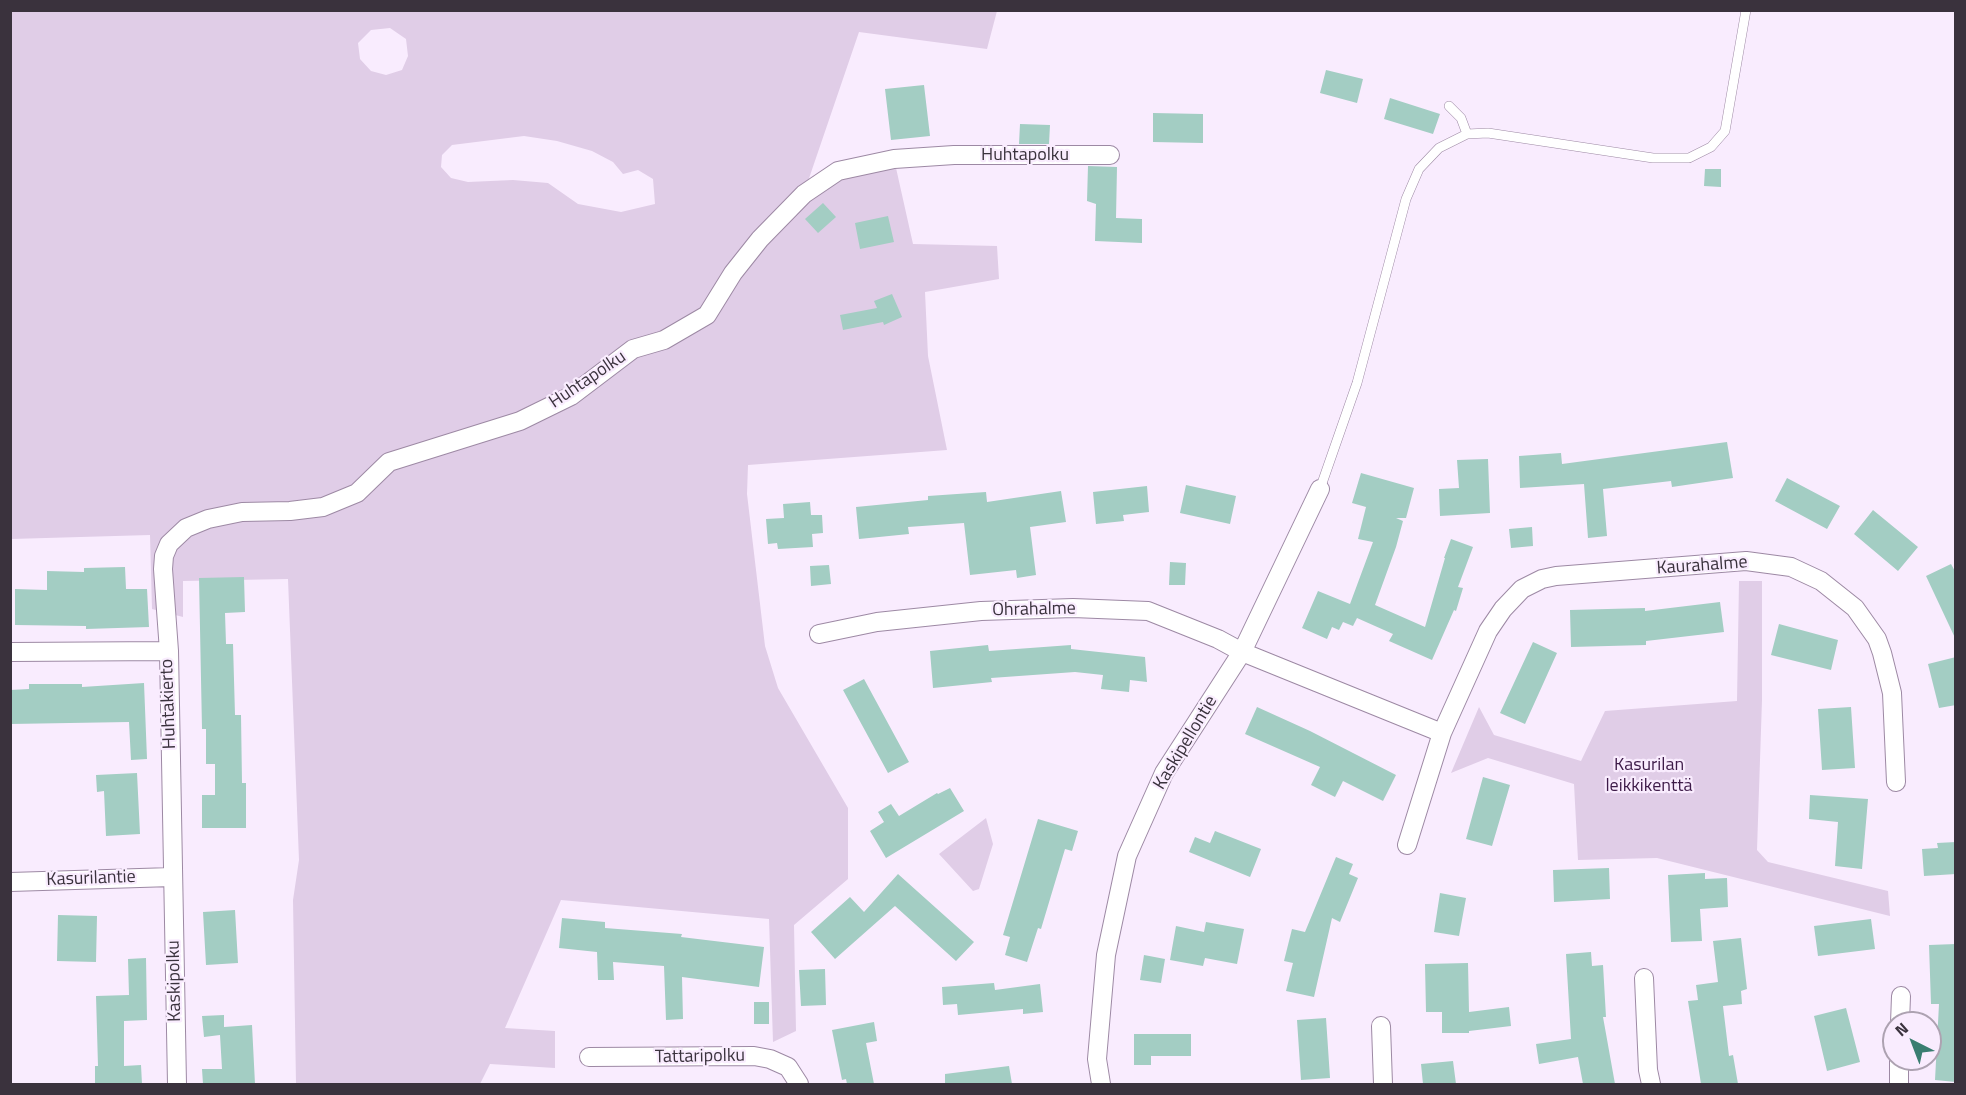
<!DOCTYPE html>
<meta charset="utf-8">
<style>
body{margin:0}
#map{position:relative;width:1966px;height:1095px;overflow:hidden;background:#f9ecfe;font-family:"Titillium Web",sans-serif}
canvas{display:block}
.frame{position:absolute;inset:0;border:12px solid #3a323d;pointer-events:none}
.north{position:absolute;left:1882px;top:1011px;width:60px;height:60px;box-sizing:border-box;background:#f9ecfe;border:2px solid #ada2b1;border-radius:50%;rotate:318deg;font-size:16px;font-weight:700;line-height:24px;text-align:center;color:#3a323d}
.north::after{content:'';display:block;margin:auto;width:21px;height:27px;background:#3a7e71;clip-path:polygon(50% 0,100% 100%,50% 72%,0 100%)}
</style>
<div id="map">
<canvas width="1966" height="1095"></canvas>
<div class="frame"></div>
<div class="north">N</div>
</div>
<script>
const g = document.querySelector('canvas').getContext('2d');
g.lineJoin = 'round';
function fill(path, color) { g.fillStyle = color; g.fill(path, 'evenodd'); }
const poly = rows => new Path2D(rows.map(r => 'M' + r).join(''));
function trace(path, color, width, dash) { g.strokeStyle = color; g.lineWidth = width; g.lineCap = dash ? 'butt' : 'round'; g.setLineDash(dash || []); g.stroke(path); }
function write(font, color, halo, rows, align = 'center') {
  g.font = font + ' "Titillium Web",sans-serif'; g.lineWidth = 4.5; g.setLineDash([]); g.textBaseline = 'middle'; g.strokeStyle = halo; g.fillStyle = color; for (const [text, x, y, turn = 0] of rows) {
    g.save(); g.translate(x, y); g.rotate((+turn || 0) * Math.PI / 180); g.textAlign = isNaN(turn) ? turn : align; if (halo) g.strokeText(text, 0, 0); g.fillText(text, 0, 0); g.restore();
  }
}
fill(poly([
 [10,11,997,11,987,49,859,32,804,193,894,159,913,244,997,246,999,279,925,292,928,356,947,450,748,465,747,494,765,646,778,688,848,808,848,879,794,925,796,1031,773,1042,769,919,561,900,505,1028,555,1031,555,1068,490,1064,480,1084,296,1084,293,900,299,860,288,579,183,581,183,617,152,609,150,535,11,539],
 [390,28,406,39,408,56,402,70,386,75,371,71,360,59,358,43,371,30],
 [524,136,557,141,592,151,613,162,623,174,638,170,653,179,655,204,621,212,578,204,548,183,513,180,468,182,451,178,441,167,442,155,452,145],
 [1739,581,1762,581,1762,700,1757,850,1768,862,1888,891,1890,916,1657,858,1578,860,1574,784,1488,758,1451,773,1479,707,1494,735,1581,761,1605,711,1737,701],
 [986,818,993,844,979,889,973,891,939,854]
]), '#e0cde7');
fill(poly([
 [1326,70,1363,79,1357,103,1320,93],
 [924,85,930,136,891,140,885,89],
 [1390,98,1440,114,1433,134,1384,119],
 [1153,113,1203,114,1203,143,1153,142],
 [1020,124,1050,125,1049,144,1019,144],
 [1088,166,1117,167,1116,218,1142,219,1142,243,1095,241,1096,204,1087,201],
 [1705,169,1721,169,1721,187,1704,186],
 [823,203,836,217,818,233,805,219],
 [888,216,894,242,860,249,855,223],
 [892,294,902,317,884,325,883,322,843,330,840,315,877,308,874,301],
 [1727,442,1733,478,1672,487,1671,481,1603,489,1607,536,1588,538,1584,484,1520,488,1519,456,1561,453,1562,464],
 [1488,459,1490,513,1440,516,1439,489,1459,488,1457,460],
 [1361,473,1414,488,1406,518,1396,518,1403,521,1396,547,1375,605,1425,627,1445,558,1444,558,1451,539,1473,547,1458,587,1463,588,1456,611,1454,610,1432,660,1389,641,1393,634,1357,618,1353,626,1343,622,1339,630,1332,627,1327,639,1302,628,1318,591,1350,604,1373,542,1358,539,1366,507,1352,503],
 [1787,478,1840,506,1827,529,1775,501],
 [1186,485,1236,496,1230,524,1180,513],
 [1147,486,1149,512,1123,515,1124,521,1096,524,1093,492],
 [1061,491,1066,522,1030,527,1036,575,1017,578,1016,570,970,575,964,523,908,527,909,534,859,539,856,507,928,500,928,496,986,492,987,502],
 [810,502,811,515,822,515,823,533,812,534,813,547,778,549,777,543,768,544,766,519,784,518,783,504],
 [1873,510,1918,547,1898,571,1854,534],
 [1532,527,1533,546,1511,548,1509,529],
 [1170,562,1186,563,1185,585,1169,585],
 [1951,564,1956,573,1956,640,1926,576],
 [829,565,831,584,811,586,810,566],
 [125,567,126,589,147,589,149,627,86,629,86,626,15,625,15,589,47,590,47,571,84,572,84,568],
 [244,577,245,612,225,613,226,644,233,644,235,715,241,715,242,783,246,783,246,828,202,828,202,795,215,795,215,764,206,764,206,729,202,729,199,578],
 [1720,602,1724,632,1646,641,1646,645,1571,647,1570,610,1645,608,1645,611],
 [1779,624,1838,640,1831,670,1771,655],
 [1533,642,1557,653,1525,724,1500,713],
 [988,645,989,651,1071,645,1071,649,1145,657,1147,682,1130,680,1129,692,1101,689,1103,675,1075,672,991,678,992,682,933,688,930,651],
 [1956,657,1956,705,1939,708,1928,664],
 [864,679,909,762,888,773,843,690],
 [144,683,147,759,131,760,129,722,10,724,10,690,29,689,29,684,82,684,82,687],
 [1257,707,1310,731,1396,775,1383,801,1343,781,1335,797,1311,785,1320,767,1245,734],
 [1851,707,1855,768,1822,770,1818,709],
 [137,773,140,834,106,836,104,791,97,792,96,775],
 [1483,777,1510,785,1492,846,1466,839],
 [950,788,964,811,886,858,870,831,884,822,878,812,891,804,899,816,937,793,938,794],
 [1810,795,1868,799,1862,869,1835,866,1838,822,1809,819],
 [1038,819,1078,831,1072,851,1065,849,1041,929,1038,928,1027,962,1005,955,1010,937,1003,935],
 [1215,831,1261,849,1250,877,1189,852,1195,837,1210,843],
 [1956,842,1956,874,1924,876,1922,849,1938,848,1937,843],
 [1336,857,1353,864,1349,874,1358,878,1340,922,1332,918,1314,997,1286,991,1293,963,1284,961,1292,929,1305,932],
 [1609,868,1610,899,1554,902,1553,870],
 [1705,873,1705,879,1727,878,1728,907,1700,909,1702,941,1671,942,1668,875],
 [898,874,974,942,956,961,895,906,835,959,811,932,850,897,864,912],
 [1440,893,1466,898,1459,936,1434,932],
 [235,910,238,963,206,965,203,912],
 [58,915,97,916,96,962,57,961],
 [562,918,605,922,605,928,682,934,681,937,764,947,759,987,682,977,683,1019,666,1020,664,966,613,962,614,980,598,980,597,952,559,948],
 [1871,919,1875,949,1818,956,1814,926],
 [1206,922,1244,929,1237,964,1205,958,1203,966,1170,960,1176,926,1204,932],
 [1741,938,1747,989,1741,991,1742,1004,1723,1006,1729,1056,1733,1055,1738,1084,1701,1084,1688,1001,1698,1000,1696,985,1718,982,1713,941],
 [1956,944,1956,1082,1935,1080,1939,1004,1931,1004,1929,945],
 [1591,952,1592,966,1603,965,1606,1017,1603,1017,1615,1084,1583,1084,1578,1057,1539,1064,1536,1044,1571,1039,1566,954],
 [1144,955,1165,959,1161,983,1140,980],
 [146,958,147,1020,124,1021,124,1066,141,1065,142,1084,95,1084,95,1066,98,1066,96,996,129,995,128,959],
 [1468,963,1469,1012,1509,1007,1511,1026,1469,1031,1469,1033,1442,1033,1442,1012,1426,1012,1425,964],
 [825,969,826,1005,801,1006,799,970],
 [994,983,995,990,1040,984,1043,1012,1023,1014,1023,1009,958,1015,957,1004,943,1005,942,987],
 [754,1002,769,1002,769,1024,754,1024],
 [1846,1008,1860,1062,1827,1071,1814,1016],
 [224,1015,224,1027,252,1025,255,1084,203,1084,202,1069,222,1069,220,1035,204,1037,202,1016],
 [1326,1018,1330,1078,1301,1080,1297,1020],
 [874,1022,877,1041,866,1043,874,1084,847,1084,846,1079,842,1080,832,1030],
 [1134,1034,1191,1034,1191,1056,1151,1056,1151,1065,1134,1065],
 [1453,1061,1456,1084,1423,1084,1421,1064],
 [1009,1066,1012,1084,945,1084,945,1074]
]), '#a3cdc3');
const service = poly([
 [1449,106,1461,118,1467,134],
 [1320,489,1357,383,1406,199,1419,169,1439,148,1467,134,1488,133,1653,158,1689,158,1711,147,1725,131,1746,10]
]);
const minor = poly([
 [819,634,877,622,981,611,1073,608,1148,611,1218,639,1242,652,1442,733],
 [169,651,163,569,164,556,169,544,186,528,208,519,242,512,290,511,323,507,357,493,389,462,520,421,571,396,633,349,664,340,707,315,733,273,760,239,804,194,838,171,894,159,954,155,1110,155],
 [10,652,169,651,177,1084],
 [1407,845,1442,733,1488,631,1503,609,1522,589,1542,579,1556,576,1746,561,1791,567,1821,581,1855,608,1877,639,1882,653,1892,693,1896,782],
 [10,882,172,877],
 [1644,978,1648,1070,1651,1084],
 [1900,1023,1901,996],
 [1381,1026,1383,1084],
 [589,1057,754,1056,770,1059,788,1067,799,1084],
 [1101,1084,1097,1059,1106,955,1127,856,1164,773,1242,652,1320,489],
 [1899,1084,1899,1059]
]);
trace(service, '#9d89a4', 10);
trace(minor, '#9d89a4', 20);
trace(service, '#fff', 9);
trace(minor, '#fff', 18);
write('18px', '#3a323d', '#f9ecfe', [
 ["Huhtapolku",1025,156],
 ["Huhtapolku",588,380,-34],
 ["Kaurahalme",1702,566,-4],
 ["Ohrahalme",1034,610,-1],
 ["Huhtakierto",169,704,-92],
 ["Kaskipellontie",1186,743,-59],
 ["Kasurilantie",91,879,-2],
 ["Kaskipolku",175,981,-91],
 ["Tattaripolku",700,1057,-1]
]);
write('18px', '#3d1a48', '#f9ecfe', [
 ["Kasurilan",1649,766],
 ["leikkikenttä",1649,787]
]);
</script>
